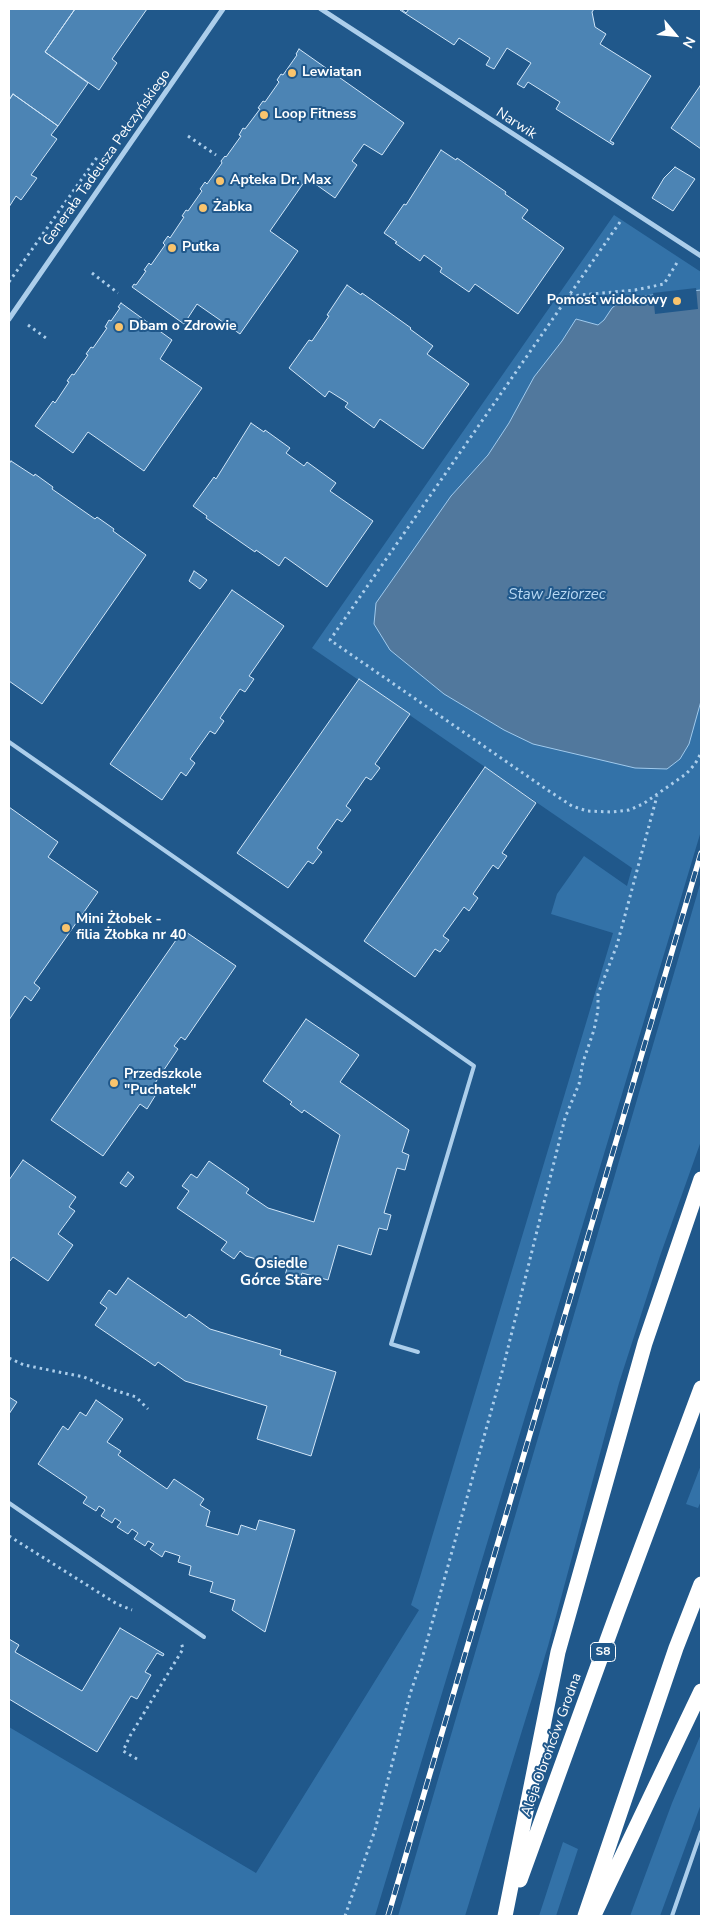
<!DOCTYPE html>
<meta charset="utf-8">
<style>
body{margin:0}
#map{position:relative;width:710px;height:1925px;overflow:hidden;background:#20588b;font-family:"Nunito Sans",sans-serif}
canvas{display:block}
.frame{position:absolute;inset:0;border:10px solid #fff;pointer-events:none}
.north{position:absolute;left:650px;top:10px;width:50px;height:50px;-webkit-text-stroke:4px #20588b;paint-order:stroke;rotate:118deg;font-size:14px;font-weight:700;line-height:20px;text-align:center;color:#fff}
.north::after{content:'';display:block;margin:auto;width:18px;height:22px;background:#fff;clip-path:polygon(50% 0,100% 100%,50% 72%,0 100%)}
</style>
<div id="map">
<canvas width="710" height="1925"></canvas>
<div class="frame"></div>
<div class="north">N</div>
</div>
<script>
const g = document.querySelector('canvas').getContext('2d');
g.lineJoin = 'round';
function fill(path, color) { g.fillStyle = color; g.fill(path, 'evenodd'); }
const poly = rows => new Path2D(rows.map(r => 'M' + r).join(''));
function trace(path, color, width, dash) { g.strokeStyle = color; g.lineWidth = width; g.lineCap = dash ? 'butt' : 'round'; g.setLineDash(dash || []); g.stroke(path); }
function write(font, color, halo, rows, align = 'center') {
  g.font = font + ' "Nunito Sans",sans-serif'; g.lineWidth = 4; g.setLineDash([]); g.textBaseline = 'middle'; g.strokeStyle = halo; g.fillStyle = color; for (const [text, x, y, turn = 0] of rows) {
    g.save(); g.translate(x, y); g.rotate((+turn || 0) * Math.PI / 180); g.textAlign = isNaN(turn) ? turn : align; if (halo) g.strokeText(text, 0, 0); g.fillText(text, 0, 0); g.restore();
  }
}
fill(poly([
 [614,215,701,272,701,831,375,1916,9,1916,9,1727,256,1873,419,1610,411,1605,420,1577,613,933,551,914,557,894,584,856,627,886,632,868,312,648],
 [701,881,701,1141,660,1256,619,1383,548,1646,465,1916,398,1916],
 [701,1465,701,1501,698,1508,686,1504],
 [701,1734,701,1804,660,1916,630,1916,672,1803],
 [563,1842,578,1849,556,1916,539,1916]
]), '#3372a8');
const water = poly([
 [701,290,701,701,689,744,680,759,667,769,635,768,533,744,504,730,444,694,390,650,374,624,376,603,451,496,488,455,509,423,534,377,562,341,576,319,598,325,604,320,612,308,624,298,701,290]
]);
fill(water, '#51789d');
trace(water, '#a0caed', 1);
fill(poly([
 [696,288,698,309,655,314,653,293]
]), '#20588b');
const building = poly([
 [9,9,75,9,45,52,88,83,58,126,13,94,9,100,9,9],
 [75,9,147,9,112,59,117,63,99,90,45,52,75,9],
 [401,9,406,13,409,9,594,9,592,12,595,27,606,34,600,44,651,76,610,141,614,143,613,145,556,109,560,102,528,82,524,88,517,84,531,63,507,48,494,69,486,65,490,58,459,38,454,45,400,10,401,9],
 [299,49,404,123,382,155,364,144,352,161,357,165,335,198,307,178,270,231,298,251,240,334,197,304,184,324,132,287,134,284,136,285,146,271,144,270,149,263,151,265,165,245,163,243,168,236,170,238,184,217,182,216,186,210,188,211,202,191,200,189,205,182,207,184,222,163,221,161,225,156,226,157,241,136,239,135,243,128,245,129,260,109,258,108,263,101,265,102,279,82,277,80,281,74,283,75,297,55,296,54,299,49],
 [700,86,701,87,701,149,671,128,700,86],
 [13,94,58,126,51,135,57,139,31,175,37,178,21,200,16,196,9,207,9,100,13,94],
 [441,150,456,160,457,158,506,192,505,194,528,210,522,218,564,248,518,314,475,284,469,292,440,272,442,268,424,255,420,261,395,243,397,242,384,233,404,204,406,205,441,150],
 [675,167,695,179,673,211,652,198,664,178,675,167],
 [347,285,361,295,362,293,411,328,410,329,433,346,427,354,469,384,423,449,380,419,374,428,345,407,348,403,329,391,325,397,289,368,309,340,312,341,329,316,327,315,347,285],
 [121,303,172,340,160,359,202,388,144,471,88,432,73,453,35,426,53,401,55,403,69,382,67,381,72,374,74,375,88,355,86,354,91,347,93,348,107,328,105,327,109,320,111,321,120,308,118,307,121,303],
 [251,423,264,432,265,430,290,448,286,453,304,466,307,462,336,483,330,491,373,521,327,587,285,557,279,566,256,550,255,552,206,518,207,516,193,506,214,477,216,479,251,423],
 [11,461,34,476,35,474,53,487,52,489,95,519,97,517,114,529,113,531,146,555,42,704,9,681,9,464,11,461],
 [194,571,207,580,200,589,189,581,194,571],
 [232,590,284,626,249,676,254,679,245,692,240,689,220,718,224,721,215,734,210,731,190,759,195,763,186,776,181,772,162,800,110,764,232,590],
 [359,679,410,714,375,764,380,768,371,780,366,777,346,806,351,810,342,822,337,819,317,848,322,852,313,864,308,861,288,888,237,853,359,679],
 [485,767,536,803,502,853,507,856,498,869,493,865,473,894,478,898,469,911,464,907,443,936,449,940,440,952,435,949,415,977,364,941,485,767],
 [9,807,58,842,48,857,98,892,34,983,40,988,31,1001,25,996,9,1020,9,807],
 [183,930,236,966,185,1040,181,1037,174,1046,178,1049,149,1092,155,1096,147,1109,140,1104,103,1156,51,1120,183,930],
 [306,1019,359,1055,340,1082,409,1130,402,1152,409,1155,405,1170,397,1168,384,1213,391,1215,387,1230,379,1228,371,1255,338,1245,328,1280,302,1273,300,1280,285,1276,287,1268,246,1256,240,1251,234,1259,221,1250,227,1242,177,1208,189,1191,182,1186,191,1174,197,1178,209,1161,249,1189,246,1193,268,1208,314,1222,340,1135,304,1110,302,1113,290,1104,292,1102,263,1081,306,1019],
 [23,1160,76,1197,69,1207,75,1211,58,1234,73,1245,48,1281,13,1257,10,1261,9,1261,9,1180,23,1160],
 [128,1172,134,1177,126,1187,120,1183,128,1172],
 [128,1278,186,1318,189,1314,210,1329,281,1350,280,1355,336,1372,311,1456,257,1439,267,1406,185,1381,158,1362,155,1366,95,1325,107,1308,100,1303,109,1290,116,1295,128,1278],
 [9,1397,17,1402,9,1414,9,1397],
 [96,1400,123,1419,107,1442,121,1451,118,1455,167,1489,174,1479,204,1499,200,1505,210,1511,206,1526,238,1535,241,1525,256,1530,259,1520,295,1530,265,1632,232,1610,235,1600,210,1592,213,1582,189,1575,191,1566,178,1562,180,1556,165,1551,162,1557,150,1549,154,1544,148,1541,145,1546,134,1539,138,1533,132,1529,128,1534,117,1527,121,1522,115,1518,112,1523,101,1516,105,1510,99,1506,96,1511,83,1503,87,1497,38,1464,63,1426,68,1430,80,1412,86,1416,96,1400],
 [120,1628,164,1654,163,1656,157,1653,145,1672,151,1675,137,1699,131,1696,97,1752,9,1699,9,1639,19,1645,15,1652,82,1691,120,1628]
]);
fill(building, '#4c84b4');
trace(building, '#d1e6f8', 1);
trace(poly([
 [188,136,216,155],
 [620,222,330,640,546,789,572,806,587,811,612,812,629,810,643,804,686,774,695,764,701,753],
 [92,273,118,293],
 [9,282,98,156],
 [570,296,635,290,664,284,678,261],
 [28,325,46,338],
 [9,1358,24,1365,84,1377,111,1389,136,1397,148,1409],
 [9,1536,117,1604,132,1610],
 [137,1759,123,1751,130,1736,183,1649,181,1642],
 [345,1916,375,1830,410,1694,422,1659,502,1372,565,1118,579,1084,583,1062,594,1030,598,1010,598,994,617,945,657,796]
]), '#acceeb', 3, [2.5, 4]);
trace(poly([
 [9,742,474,1066,391,1344,418,1352],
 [9,1503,204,1637],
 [672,1916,701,1832]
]), '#acceeb', 4);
trace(poly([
 [321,9,701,256],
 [9,319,223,9]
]), '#acceeb', 5);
trace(poly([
 [520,1880,617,1613,701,1388],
 [594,1915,701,1691],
 [505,1916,558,1652,645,1343,701,1179],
 [585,1916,676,1648,701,1584]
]), '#fff', 15);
const rail = poly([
 [388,1916,701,853]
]);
trace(rail, '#fff', 5.5);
trace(rail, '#20588b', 4, [11]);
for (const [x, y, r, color] of [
 [292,73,5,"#f9c46d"],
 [264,115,5,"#f9c46d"],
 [220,181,5,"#f9c46d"],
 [203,208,5,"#f9c46d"],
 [172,248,5,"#f9c46d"],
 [677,301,5,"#f9c46d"],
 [119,327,5,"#f9c46d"],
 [66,928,5,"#f9c46d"],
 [114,1083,5,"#f9c46d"]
]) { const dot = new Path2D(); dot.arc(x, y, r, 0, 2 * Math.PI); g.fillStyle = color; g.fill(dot); trace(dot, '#20588b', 2); }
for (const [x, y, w] of [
 [603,1652,25]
]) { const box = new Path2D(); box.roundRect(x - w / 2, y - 9.5, w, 19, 4); g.fillStyle = '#20588b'; g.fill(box); trace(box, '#fff', 1); }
write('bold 12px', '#fff', null, [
 ["S8",603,1652]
]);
write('bold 14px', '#fff', '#20588b', [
 ["Lewiatan",302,73],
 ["Loop Fitness",274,115],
 ["Apteka Dr. Max",230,181],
 ["Żabka",213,208],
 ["Putka",182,248],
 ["Pomost widokowy",667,301,"right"],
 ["Dbam o Zdrowie",129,327],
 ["Mini Żłobek -",76,920],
 ["filia Żłobka nr 40",76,936],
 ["Przedszkole",124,1075],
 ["\"Puchatek\"",124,1091]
], 'left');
write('14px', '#fff', '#20588b', [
 ["Narwik",516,124,33],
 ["Generała Tadeusza Pełczyńskiego",107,158,-55],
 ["Aleja Obrońców Grodna",552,1745,-70]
]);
write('italic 15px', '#b8d8f3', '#20588b', [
 ["Staw Jeziorzec",557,595]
]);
write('bold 15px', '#fff', '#20588b', [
 ["Osiedle",281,1264],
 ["Górce Stare",281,1281]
]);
</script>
